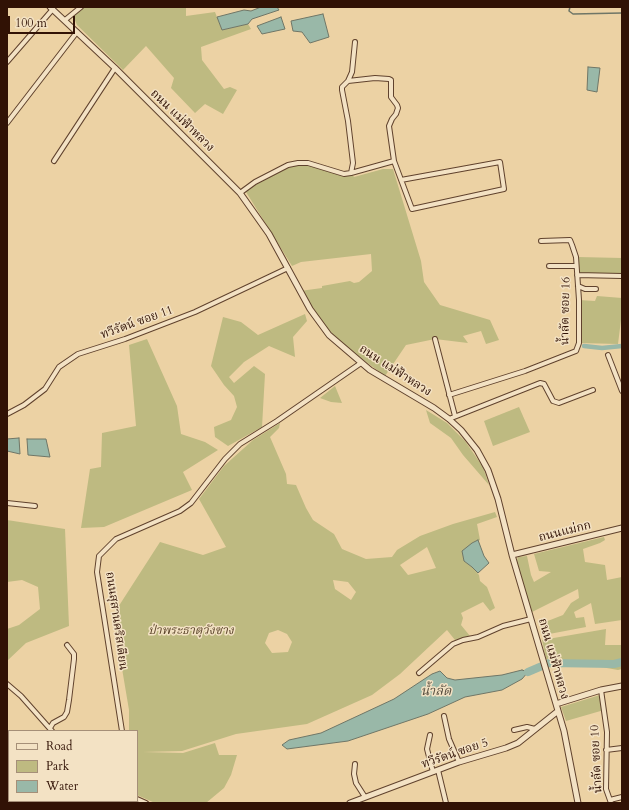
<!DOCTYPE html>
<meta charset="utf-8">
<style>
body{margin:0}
#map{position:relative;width:629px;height:810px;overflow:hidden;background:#ecd2a4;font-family:Cardo,serif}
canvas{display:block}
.frame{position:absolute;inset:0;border:8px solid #311205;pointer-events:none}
.legend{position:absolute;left:8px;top:730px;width:130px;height:72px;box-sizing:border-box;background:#f3e2c4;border:1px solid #a58f78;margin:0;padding:5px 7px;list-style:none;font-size:12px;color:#311205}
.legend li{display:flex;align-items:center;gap:8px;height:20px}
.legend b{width:20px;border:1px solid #a58f78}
.scale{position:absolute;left:8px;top:16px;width:67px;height:18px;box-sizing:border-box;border:2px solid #311205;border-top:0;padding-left:5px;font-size:12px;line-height:14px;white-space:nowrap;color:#311205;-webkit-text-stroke:3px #f3e2c4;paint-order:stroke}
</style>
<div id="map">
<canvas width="629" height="810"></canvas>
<div class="frame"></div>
<ul class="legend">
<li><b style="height:5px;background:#f3e2c4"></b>Road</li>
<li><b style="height:11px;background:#beba81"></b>Park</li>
<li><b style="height:11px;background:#99b8a8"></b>Water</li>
</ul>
<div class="scale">100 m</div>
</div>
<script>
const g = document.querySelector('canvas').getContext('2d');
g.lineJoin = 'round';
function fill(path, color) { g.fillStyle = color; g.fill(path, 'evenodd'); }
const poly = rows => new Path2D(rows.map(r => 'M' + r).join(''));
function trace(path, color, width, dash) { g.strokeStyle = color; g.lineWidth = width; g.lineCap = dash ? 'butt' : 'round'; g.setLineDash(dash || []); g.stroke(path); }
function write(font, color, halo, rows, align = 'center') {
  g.font = font + ' Cardo,"Noto Serif Thai",serif'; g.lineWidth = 3; g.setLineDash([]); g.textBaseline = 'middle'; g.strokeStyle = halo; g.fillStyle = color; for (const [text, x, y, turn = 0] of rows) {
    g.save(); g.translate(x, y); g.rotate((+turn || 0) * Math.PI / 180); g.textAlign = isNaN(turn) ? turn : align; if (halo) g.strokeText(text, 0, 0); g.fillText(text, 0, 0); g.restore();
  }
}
fill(poly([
 [84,7,186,7,186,16,215,12,222,30,248,24,251,29,201,47,202,60,224,89,230,87,237,90,223,114,205,104,195,113,171,88,174,78,146,46,123,70,77,25,73,16],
 [298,163,344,174,351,173,354,177,383,169,393,169,421,261,424,282,440,305,490,320,499,340,486,344,481,331,463,336,468,343,435,339,406,345,385,376,349,349,324,326,300,291,322,288,322,286,350,281,354,283,359,282,372,271,371,254,301,262,292,266,246,192,255,182,288,165],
 [578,257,622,258,622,278,579,276],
 [597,296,622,298,622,312,618,344,579,343,579,300,595,301],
 [305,314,307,321,293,337,295,357,269,346,244,362,229,377,234,383,254,366,265,374,262,427,228,446,215,437,214,427,231,420,237,407,234,396,224,385,211,366,223,317,241,322,258,335],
 [147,339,177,406,181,434,205,442,218,450,183,472,192,490,104,527,81,528,90,469,101,467,102,433,136,426,129,345],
 [335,386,342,403,331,402,320,398],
 [519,407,530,432,493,446,484,421],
 [426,410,447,423,465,441,483,467,489,485,463,455,451,438,430,423],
 [280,423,279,428,270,437,286,474,287,484,296,485,306,508,313,520,334,534,342,549,366,559,392,557,397,550,420,536,453,524,495,512,497,517,477,524,480,540,472,543,464,561,472,567,479,575,480,581,487,587,495,608,490,611,483,602,461,613,463,618,461,625,470,636,455,640,447,630,400,674,372,695,307,724,236,734,182,751,143,752,183,753,215,743,219,755,237,755,231,775,224,788,206,803,155,803,137,795,137,731,129,731,129,710,113,615,160,542,203,555,226,547,199,499,224,466,253,440],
 [427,547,436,568,408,575,400,565],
 [333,580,348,582,356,592,351,600,335,589],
 [278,630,287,634,292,642,288,652,272,653,265,643,269,633],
 [7,520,65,529,69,626,26,643,7,661,7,629,19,625,40,609,38,587,22,580,7,582],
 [604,537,605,540,600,543,583,549,585,562,605,565,607,580,622,577,622,620,595,624,591,603,574,612,576,618,584,617,586,627,544,635,540,624,563,615,571,603,579,598,578,589,532,612,516,563,518,557,527,556,531,575,534,582,551,572,539,571,534,554],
 [606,629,605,645,622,645,622,669,618,670,590,665,562,666,562,658,546,659,542,640],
 [600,695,604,710,566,721,561,707]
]), '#beba81');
const water = poly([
 [261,7,277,7,279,10,252,19,248,24,222,30,217,17,244,10,251,11,261,7],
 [323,14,329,37,310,43,302,32,293,31,291,21,323,14],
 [281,17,285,29,262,34,257,26,281,17],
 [588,67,600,68,597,92,587,90,588,67],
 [19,438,20,454,7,451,7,439,19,438],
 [27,439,46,439,50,457,28,455,27,439],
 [478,540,484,556,489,563,478,573,472,567,464,561,462,551,472,543,478,540],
 [522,670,528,672,522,679,502,690,465,697,428,714,348,741,287,749,282,745,289,740,321,733,394,699,432,674,440,671,447,678,455,680,502,675,522,670]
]);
fill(water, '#99b8a8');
trace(water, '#6f7667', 1);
trace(poly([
 [570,7,569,11,573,14,622,13]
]), '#6f7667', 1.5);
trace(poly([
 [584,346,602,348,622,346]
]), '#99b8a8', 4.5);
trace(poly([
 [528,672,549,663,614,664,622,662]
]), '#99b8a8', 8);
const minor = poly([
 [65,20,81,7],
 [7,62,53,9],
 [348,81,352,72,355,42],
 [7,123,77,32],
 [54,161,115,68],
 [351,173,394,161],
 [240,193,255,182,288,165,298,163,308,163,344,174,351,173,353,163,348,121,342,90,342,87,348,81,375,78,389,79,391,80,391,97,397,105,398,108,396,114,392,119,389,126,394,161,412,209,504,189,500,162,401,180],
 [549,266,576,266],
 [577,275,622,276],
 [578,286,585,289,596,289],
 [435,339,455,416],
 [608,355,622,391],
 [449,395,525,371,576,351,579,343,579,300,576,257,572,245,570,240,541,241],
 [7,414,24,405,45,389,59,367,78,354,125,339,195,312,288,268],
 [449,419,540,383,544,384,553,401,559,403,593,390],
 [7,503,35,506],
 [419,673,453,644,463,640,478,637,503,626,531,619],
 [7,684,21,696,52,731],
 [601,690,607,732,606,789,611,803],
 [444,716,449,739,459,762],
 [50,728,53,723,64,717,67,712,69,700,74,659,74,654,67,645],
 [514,730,527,727,535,729],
 [122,731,97,572,99,556,116,539,180,511,191,503,225,459,240,444,277,421,361,363],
 [430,735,427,749,433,772],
 [606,750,622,748],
 [355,764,354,774,356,783,365,797],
 [438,770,446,803],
 [137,799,146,803],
 [610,800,622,797]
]);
const tertiary = poly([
 [50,7,115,68,240,193,269,234,310,309,329,335,370,370,434,408,449,419,461,430,477,450,488,470,498,499,512,555,564,731,578,803],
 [512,555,622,528],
 [556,704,601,690,622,686],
 [350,803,459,762,506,748,518,743,558,711]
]);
trace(minor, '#60422d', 6);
trace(tertiary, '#60422d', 7);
trace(minor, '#f3e2c4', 4);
trace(tertiary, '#f3e2c4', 5);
write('12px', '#311205', '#f3e2c4', [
 ["ถนน แม่ฟ้าหลวง",182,121,44],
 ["น้ำลัด ซอย 16",566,311,-89],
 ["ทวีรัตน์ ซอย 11",137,323,-20],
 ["ถนน แม่ฟ้าหลวง",395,371,33],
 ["ถนนแม่กก",565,532,-14],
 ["ถนนสุสานคริสเตียน",116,621,82],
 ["ถนน แม่ฟ้าหลวง",553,659,74],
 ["ทวีรัตน์ ซอย 5",455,754,-19],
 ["น้ำลัด ซอย 10",597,759,-93]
]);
write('italic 12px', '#5b442a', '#f3e2c4', [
 ["ป่าพระธาตุวังซาง",191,631]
]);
write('italic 13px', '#554c3e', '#f3e2c4', [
 ["น้ำลัด",436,692]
]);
</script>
